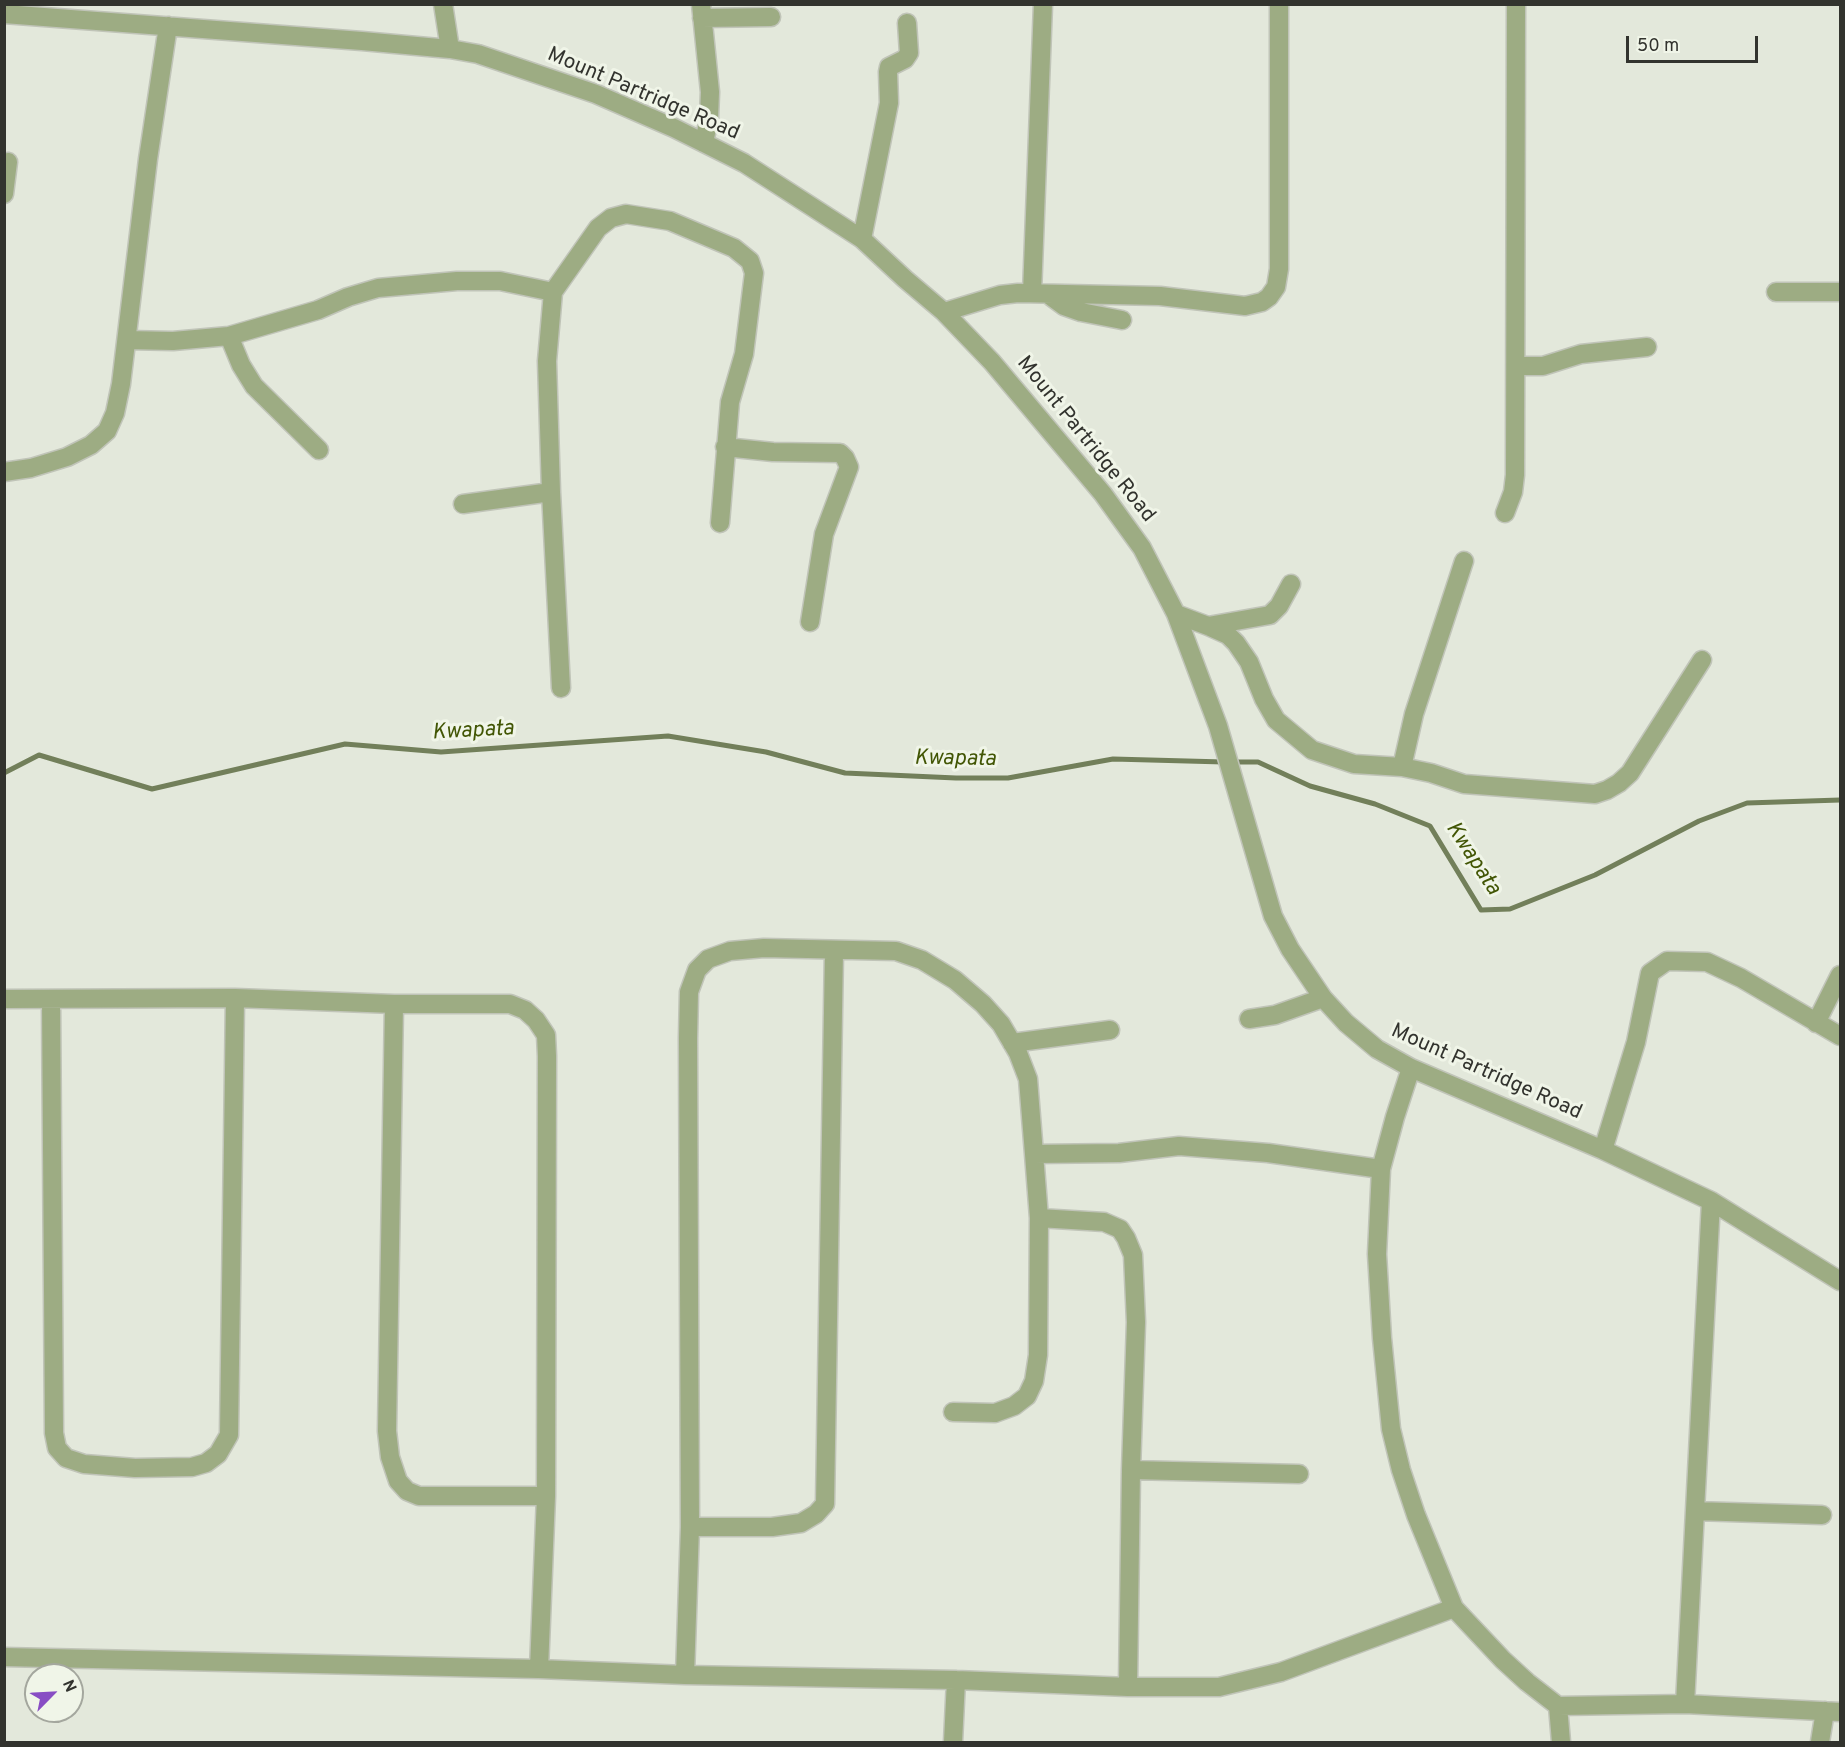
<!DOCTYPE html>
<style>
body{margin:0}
#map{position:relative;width:1845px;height:1747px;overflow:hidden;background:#e3e8db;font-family:Overpass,sans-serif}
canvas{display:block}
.frame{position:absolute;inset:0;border:6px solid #32332e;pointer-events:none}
.north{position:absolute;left:24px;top:1663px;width:60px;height:60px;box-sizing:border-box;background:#f0f5e8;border:2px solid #a4a79e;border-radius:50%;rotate:66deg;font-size:16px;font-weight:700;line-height:24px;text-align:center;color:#32332e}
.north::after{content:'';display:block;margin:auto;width:21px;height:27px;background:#884dc4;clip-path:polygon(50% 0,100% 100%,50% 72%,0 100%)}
.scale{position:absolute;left:1626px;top:36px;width:132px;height:27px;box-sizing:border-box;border:3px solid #32332e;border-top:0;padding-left:8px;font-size:18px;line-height:21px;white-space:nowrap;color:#32332e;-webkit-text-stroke:4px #f0f5e8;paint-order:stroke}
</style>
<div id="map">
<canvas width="1845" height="1747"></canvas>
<div class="frame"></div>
<div class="north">N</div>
<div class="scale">50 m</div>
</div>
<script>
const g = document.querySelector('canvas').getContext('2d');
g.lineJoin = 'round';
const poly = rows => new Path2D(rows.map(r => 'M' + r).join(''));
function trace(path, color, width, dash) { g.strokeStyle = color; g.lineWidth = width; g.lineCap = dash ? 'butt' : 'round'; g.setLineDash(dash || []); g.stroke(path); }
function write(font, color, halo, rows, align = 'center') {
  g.font = font + ' Overpass,sans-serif'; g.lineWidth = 6; g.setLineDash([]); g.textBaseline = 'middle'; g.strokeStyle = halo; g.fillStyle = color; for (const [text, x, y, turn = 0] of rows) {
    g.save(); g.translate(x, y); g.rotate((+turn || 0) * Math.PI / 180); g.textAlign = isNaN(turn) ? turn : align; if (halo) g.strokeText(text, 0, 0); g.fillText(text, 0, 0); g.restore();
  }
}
trace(poly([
 [1233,762,1258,762,1310,786,1375,804,1430,826,1481,910,1510,909,1595,875,1699,821,1747,803,1840,800],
 [4,773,39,755,152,789,345,744,441,752,668,736,766,752,845,773,956,778,1008,778,1113,759,1224,762]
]), '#727f5a', 5);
const minor = poly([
 [443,4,450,49],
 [701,4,710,92,709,118,704,143],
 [4,14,362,41,450,49,478,54,596,94,674,128,744,163,862,239,905,279,944,312,992,362,1103,494,1142,548,1176,614,1218,726,1273,916,1290,949,1323,998,1346,1023,1377,1049,1411,1068,1603,1150,1711,1201,1840,1281],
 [702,18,771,17],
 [4,194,8,162],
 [862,239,889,103,888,72,889,67,905,59,909,53,907,23],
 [553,292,547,361,551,492,561,688],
 [1776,292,1840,292],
 [1032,293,1043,4],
 [1049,295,1064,306,1081,312,1122,320],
 [944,312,1000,295,1018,293,1160,296,1245,306,1262,302,1269,297,1276,287,1279,269,1279,4],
 [229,336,241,365,254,386,319,450],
 [127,340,173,341,229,336,318,310,348,297,378,288,457,281,500,281,553,292,598,228,611,218,626,214,670,221,734,248,750,261,754,273,744,354,730,402,720,523],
 [1516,366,1543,366,1581,354,1647,347],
 [725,447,773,452,840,453,845,458,849,467,824,534,810,622],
 [4,472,31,468,67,457,91,445,107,431,115,413,121,384,148,159,168,26],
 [463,504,551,492],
 [1505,513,1513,492,1515,475,1516,4],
 [1176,614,1208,626,1228,635,1236,643,1249,662,1264,699,1276,720,1312,750,1354,764,1402,767,1431,773,1464,784,1595,794,1607,790,1619,783,1630,773,1702,660],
 [1208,626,1270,615,1279,606,1291,584],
 [1402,767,1414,714,1464,561],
 [4,999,235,998,394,1004,510,1004,525,1010,536,1020,546,1035,547,1056,546,1496,539,1669],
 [51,1000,54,1433,57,1448,66,1458,84,1464,135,1468,192,1467,206,1463,218,1454,229,1435,235,998],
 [394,1004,387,1431,390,1457,398,1481,407,1491,419,1496,546,1496],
 [1249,1019,1275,1015,1323,998],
 [1816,1023,1840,975],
 [1012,1043,1110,1030],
 [1411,1068,1395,1117,1381,1169,1377,1254,1382,1338,1391,1429,1401,1470,1416,1515,1454,1608,1503,1660,1527,1682,1558,1706,1685,1704,1840,1712],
 [1603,1150,1636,1042,1650,973,1667,961,1707,962,1741,978,1840,1036],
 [1034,1154,1119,1153,1179,1146,1268,1153,1381,1169],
 [1039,1218,1104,1222,1120,1229,1126,1238,1133,1255,1136,1322,1131,1470,1128,1687],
 [1131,1470,1299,1474],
 [1695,1511,1822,1515],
 [690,1527,772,1527,801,1523,816,1514,825,1504,834,950],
 [4,1657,539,1669,685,1675,956,1680,1128,1687,1219,1687,1281,1672,1454,1608],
 [685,1675,690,1527,688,1038,689,992,697,970,708,959,730,951,764,948,896,951,922,960,955,980,983,1004,1001,1024,1018,1053,1028,1079,1034,1154,1039,1218,1038,1355,1034,1381,1027,1396,1014,1406,995,1413,953,1412],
 [1685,1704,1711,1201],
 [1558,1706,1561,1742],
 [953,1742,956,1680],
 [1820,1742,1825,1711]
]);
trace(minor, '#c0c4b8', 21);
trace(minor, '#9dac83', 18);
write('21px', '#32332e', '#f0f5e8', [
 ["Mount Partridge Road",643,95,23],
 ["Mount Partridge Road",1085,440,51],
 ["Mount Partridge Road",1486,1073,24]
]);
write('italic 22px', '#425605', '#f0f5e8', [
 ["Kwapata",473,732,-3],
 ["Kwapata",955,760,1],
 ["Kwapata",1472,859,57]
]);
</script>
